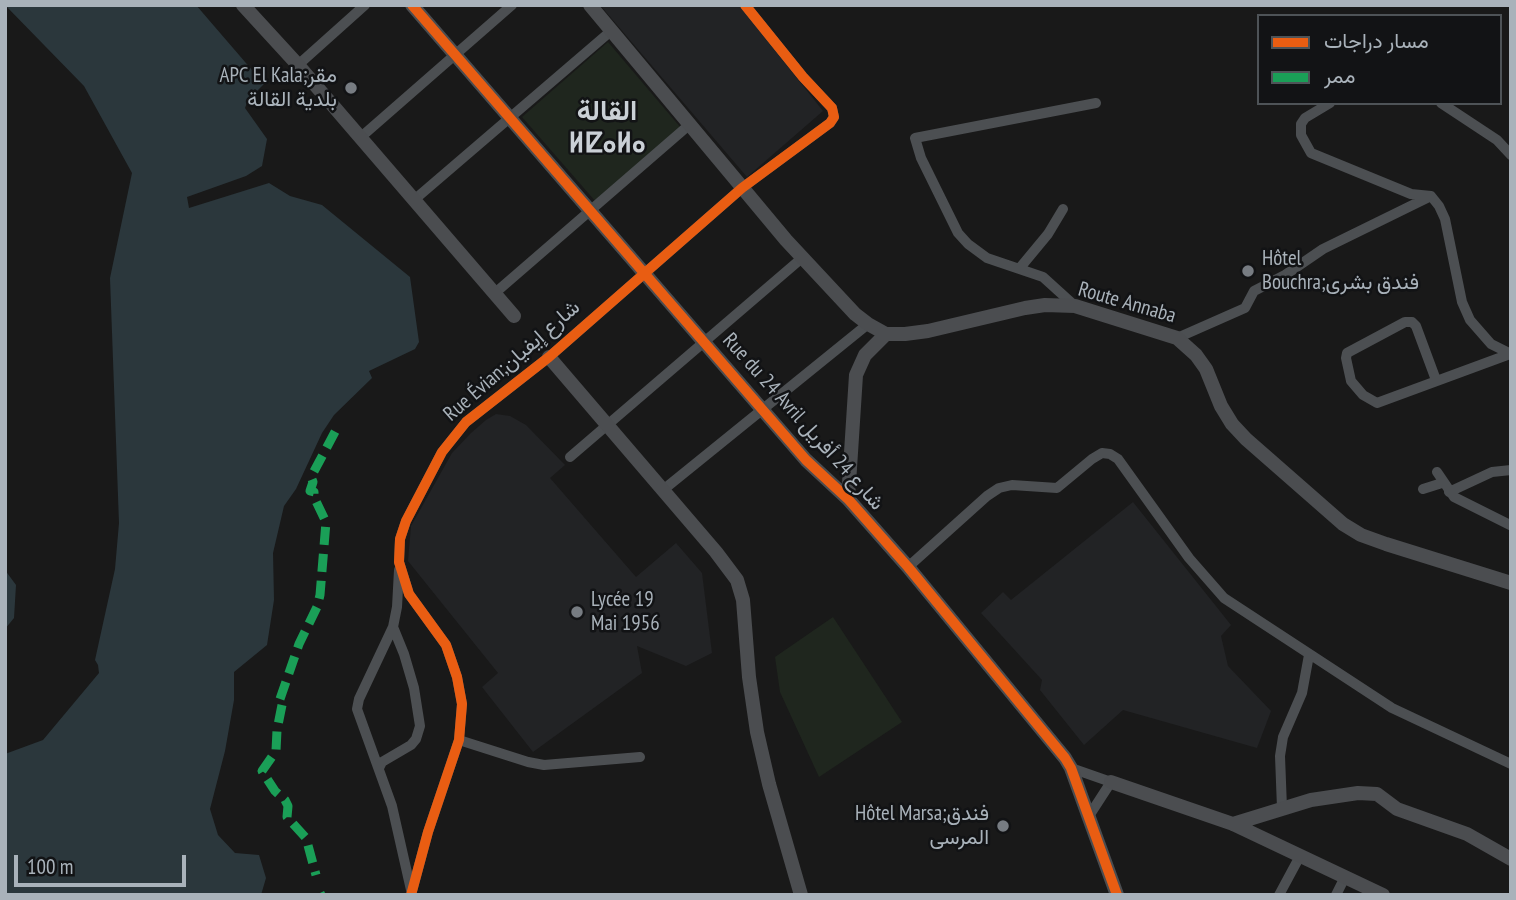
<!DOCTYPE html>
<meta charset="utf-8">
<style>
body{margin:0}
#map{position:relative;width:1516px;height:900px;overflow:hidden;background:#191919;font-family:"PT Sans Narrow",Vazirmatn,sans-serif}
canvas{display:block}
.frame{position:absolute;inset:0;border:7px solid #a9b2ba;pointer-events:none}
.legend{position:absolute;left:1257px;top:14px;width:245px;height:91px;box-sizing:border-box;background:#121315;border:2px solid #4e5357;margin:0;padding:9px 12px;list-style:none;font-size:21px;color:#a9b2ba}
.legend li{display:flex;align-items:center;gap:14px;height:35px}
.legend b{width:35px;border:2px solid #4e5357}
.scale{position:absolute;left:14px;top:855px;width:172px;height:32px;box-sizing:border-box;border:4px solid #a9b2ba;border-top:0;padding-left:9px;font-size:21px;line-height:24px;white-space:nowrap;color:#a9b2ba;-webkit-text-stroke:5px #121315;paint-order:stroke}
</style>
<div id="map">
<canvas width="1516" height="900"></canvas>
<div class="frame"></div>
<ul class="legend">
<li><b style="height:9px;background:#e95d12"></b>مسار دراجات</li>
<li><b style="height:9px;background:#1a9f57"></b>ممر</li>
</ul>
<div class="scale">100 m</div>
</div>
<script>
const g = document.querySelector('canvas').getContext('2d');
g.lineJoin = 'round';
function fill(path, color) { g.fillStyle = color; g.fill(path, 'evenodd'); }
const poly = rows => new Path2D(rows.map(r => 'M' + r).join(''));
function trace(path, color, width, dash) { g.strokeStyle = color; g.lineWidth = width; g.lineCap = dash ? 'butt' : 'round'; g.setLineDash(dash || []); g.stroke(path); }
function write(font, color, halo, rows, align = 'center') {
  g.font = font + ' "PT Sans Narrow",Vazirmatn,"Noto Sans Tifinagh",sans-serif'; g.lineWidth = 5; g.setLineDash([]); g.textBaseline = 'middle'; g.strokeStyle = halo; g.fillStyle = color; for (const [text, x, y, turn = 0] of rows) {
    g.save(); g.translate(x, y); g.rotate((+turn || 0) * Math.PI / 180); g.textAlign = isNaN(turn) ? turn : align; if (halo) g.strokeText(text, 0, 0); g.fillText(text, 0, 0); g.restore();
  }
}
fill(poly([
 [600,5,739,5,823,111,747,177],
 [496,414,510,416,526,425,565,465,550,478,636,577,676,543,702,573,712,653,686,666,637,646,642,673,533,752,482,687,498,673,408,561,411,526,452,453,471,433,486,420],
 [1133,502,1231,625,1221,636,1228,666,1271,711,1257,748,1123,710,1084,745,1040,690,1042,680,981,613,1003,592,1011,600]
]), '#222325');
fill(poly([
 [608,42,681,128,596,202,522,117],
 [833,617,902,722,819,777,780,692,775,657]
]), '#1f261e');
fill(poly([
 [5,5,196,5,264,84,248,100,245,108,267,139,262,166,246,176,187,197,189,208,269,183,290,196,322,205,410,277,419,342,415,349,369,371,372,378,334,415,322,433,296,489,284,506,273,553,274,600,267,645,234,672,234,700,225,751,210,809,218,835,235,853,259,855,266,878,261,895,5,895,5,754,43,740,99,673,98,665,95,660,115,569,119,523,110,278,132,173,84,86],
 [5,570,16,585,14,618,5,629]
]), '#2b373c');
trace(poly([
 [298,65,365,5],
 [1330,103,1305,118,1301,124,1301,135,1311,153,1411,194,1431,196,1439,206,1445,219,1462,302,1470,320,1491,344,1511,354],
 [1441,103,1497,140,1511,155],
 [361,137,512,5],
 [414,200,611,31],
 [1019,269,1048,234,1063,209],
 [495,293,689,125],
 [1075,306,1043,277,987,258,968,244,958,233,921,158,915,138,1096,103],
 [1177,338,1245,308,1254,291,1285,275,1323,249,1431,196],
 [1436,380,1416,326,1412,322,1405,322,1347,353,1346,358,1351,381,1363,395,1377,403,1510,354],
 [570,457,802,258],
 [1437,472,1454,497,1510,525],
 [1423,489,1442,483],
 [663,490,868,324],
 [1449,492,1492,472,1511,470],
 [908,567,987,496,999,488,1012,485,1057,488,1092,459,1102,453,1110,454,1118,459,1189,558,1224,598,1392,708,1511,764],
 [399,570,397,607,393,627,359,699,357,709,392,806,411,890],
 [459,740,528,762,544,765,640,757],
 [379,768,382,762,411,745,416,739,420,726,414,688,404,654,393,627],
 [1071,768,1111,782,1089,816],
 [1282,808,1280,756,1283,737,1302,693,1309,655],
 [411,895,428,832,459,740,462,704,457,677,446,645,409,594,399,562,400,539,406,521,442,452,466,422,549,357,742,188,830,123,834,117,832,108,803,77,745,5],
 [1279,895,1300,856],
 [1336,895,1345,877]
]), '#4c4f52', 10);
trace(poly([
 [243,5,298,65,514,316],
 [412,5,806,460,848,499,908,567,1065,758,1071,768,1117,895],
 [590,5,786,240,855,314,868,324,886,334,905,334,928,331,1025,308,1045,305,1075,306,1177,338,1196,355,1206,369,1221,406,1232,424,1246,439,1343,524,1361,535,1386,544,1511,583],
 [549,357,716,552,737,580,743,600,749,677,757,732,769,784,801,895],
 [848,499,856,375,865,355,886,334],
 [1111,782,1233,824,1383,895],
 [1233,824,1311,800,1358,793,1377,794,1397,809,1467,834,1511,859]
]), '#4b4d50', 14);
trace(poly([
 [280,699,299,644,317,607,320,595,326,522,314,497,314,492,310,491,313,482,311,477,336,430],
 [282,705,277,730,276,751,262,771,275,791,285,800,288,806,287,817,306,838,316,875],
 [320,893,321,895]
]), '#1a9f57', 9, [18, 9]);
trace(poly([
 [412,5,806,460,848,499,908,567,1065,758,1071,768,1117,895],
 [411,895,428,832,459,740,462,704,457,677,446,645,409,594,399,562,400,539,406,521,442,452,466,422,549,357,742,188,830,123,834,117,832,108,803,77,745,5]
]), '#e95d12', 10);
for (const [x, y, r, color] of [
 [351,88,7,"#777c82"],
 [1248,271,7,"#777c82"],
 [577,612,7,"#777c82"],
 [1003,826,7,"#777c82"]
]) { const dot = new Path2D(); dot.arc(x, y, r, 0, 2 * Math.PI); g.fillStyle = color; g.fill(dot); trace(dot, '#121315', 2.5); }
write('21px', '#a9b2ba', '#121315', [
 ["APC El Kala;مقر",337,76],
 ["بلدية القالة",337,100],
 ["Hôtel",1262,259,"left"],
 ["Bouchra;فندق بشرى",1262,283,"left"],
 ["Lycée 19",591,600,"left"],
 ["Mai 1956",591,624,"left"],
 ["Hôtel Marsa;فندق",989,814],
 ["المرسى",989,838]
], 'right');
write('21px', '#a9b2ba', '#121315', [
 ["Route Annaba",1127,303,16],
 ["Rue Évian;شارع إيفيان",512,361,-41],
 ["Rue du 24 Avril شارع 24 أفريل",803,422,48]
]);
write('bold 28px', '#cad0d6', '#121315', [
 ["القالة",607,112],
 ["ⵍⵇⴰⵍⴰ",607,144]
]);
</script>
